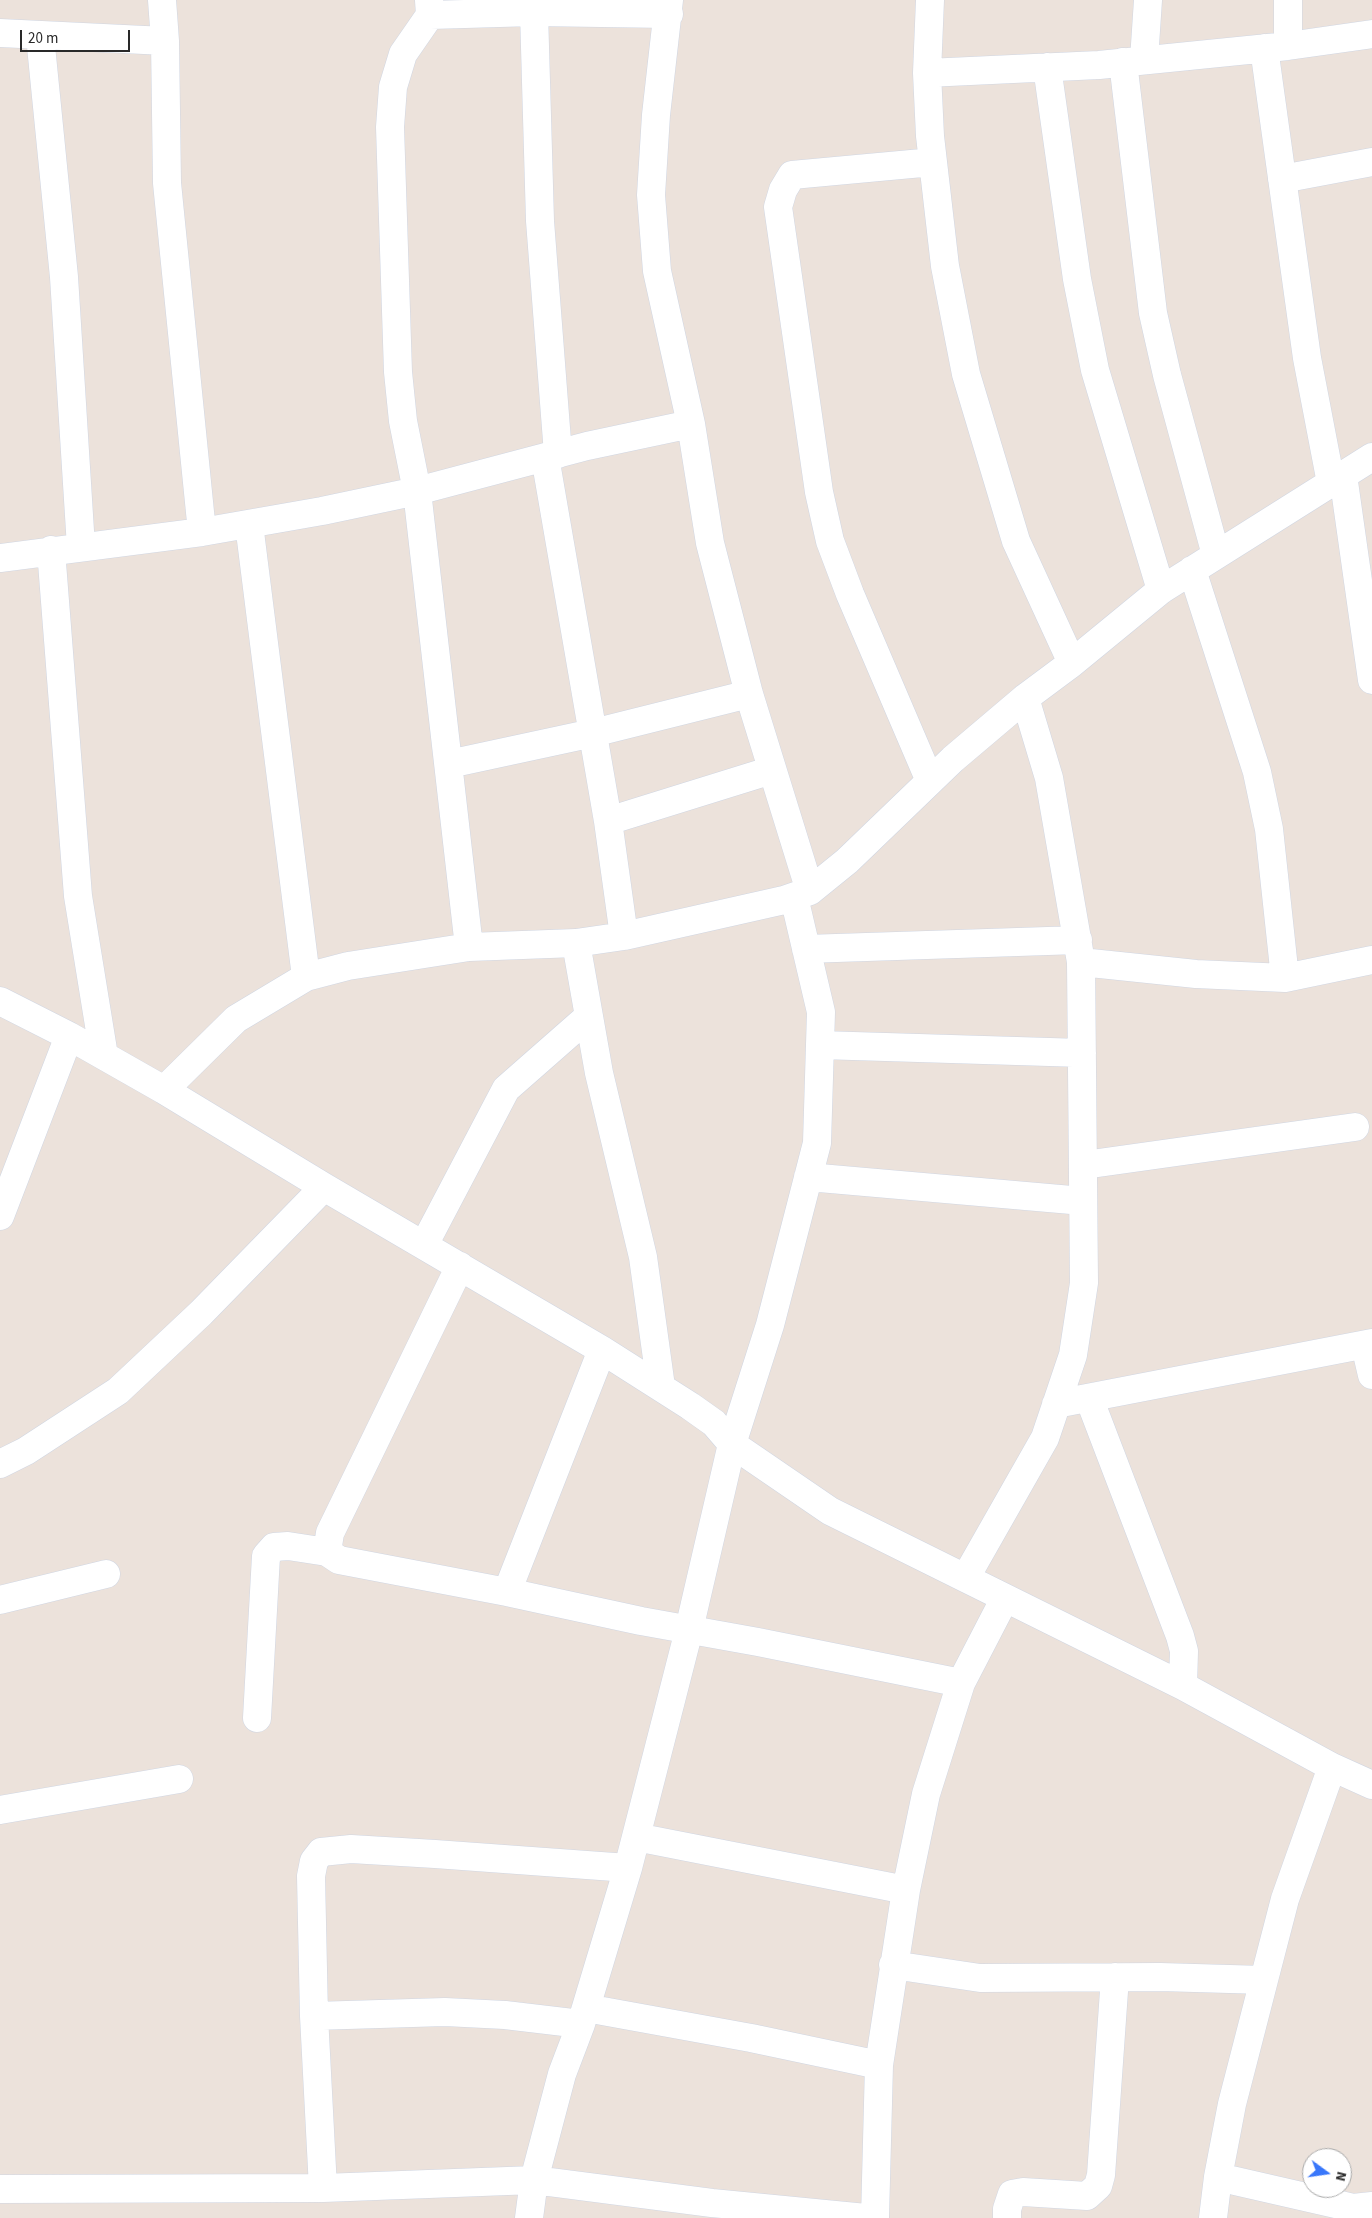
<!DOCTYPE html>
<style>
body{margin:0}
#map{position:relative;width:1372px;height:2218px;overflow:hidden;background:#ece2db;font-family:"Source Sans 3",sans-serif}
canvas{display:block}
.north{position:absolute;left:1302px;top:2148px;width:50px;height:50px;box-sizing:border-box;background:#fff;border:1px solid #a9a9a9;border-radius:50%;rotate:104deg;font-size:14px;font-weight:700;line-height:20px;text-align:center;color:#292929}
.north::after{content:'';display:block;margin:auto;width:18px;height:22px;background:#3977fa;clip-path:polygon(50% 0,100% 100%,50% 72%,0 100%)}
.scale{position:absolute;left:20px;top:30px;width:110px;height:22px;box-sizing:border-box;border:2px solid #292929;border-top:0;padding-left:6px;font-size:15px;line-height:18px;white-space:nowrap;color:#292929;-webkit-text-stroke:4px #fff;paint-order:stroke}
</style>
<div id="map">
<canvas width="1372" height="2218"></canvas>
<div class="north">N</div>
<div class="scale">20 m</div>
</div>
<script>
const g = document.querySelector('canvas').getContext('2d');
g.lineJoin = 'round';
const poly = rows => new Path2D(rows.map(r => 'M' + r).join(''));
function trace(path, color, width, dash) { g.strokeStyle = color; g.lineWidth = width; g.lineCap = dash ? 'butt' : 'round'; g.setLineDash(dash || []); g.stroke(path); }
const minor = poly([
 [162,0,165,41,167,183,202,532],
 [429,0,430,15,403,54,393,87,390,127,398,372,403,421,417,491,469,947],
 [669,0,656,115,651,195,657,271,691,424,710,543,749,694,810,891],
 [930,0,927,73,930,136,945,266,966,374,1016,541,1072,663],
 [534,12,540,221,558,454],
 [430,15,534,12,669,14],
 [0,33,165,41],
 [40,36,64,277,81,547],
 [1288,46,1288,0],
 [1264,48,1307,358,1331,483],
 [1144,60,1148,0],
 [1123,62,1153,313,1167,375,1216,555],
 [1047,67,1077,279,1095,370,1161,590],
 [927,73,1099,65,1288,46,1372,34],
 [1282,179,1372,162],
 [545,457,608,821,624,936],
 [1343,475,1372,680],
 [249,524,306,977],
 [51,550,78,896,104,1056],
 [0,558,202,532,322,511,417,491,587,446,691,424],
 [1192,570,1257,772,1269,829,1285,978],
 [449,764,593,733,749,694],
 [930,781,850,594,830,541,819,492,778,207,783,190,792,175,933,162],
 [608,821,772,770],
 [576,943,599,1073,643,1257,661,1387],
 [806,949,1078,940],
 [1081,962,1196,974,1285,978,1372,960],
 [0,1001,69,1036,164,1090,324,1187,602,1350,690,1406,714,1423,732,1444,830,1511,1183,1686,1332,1767,1372,1785],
 [820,1045,1082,1053],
 [164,1090,236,1019,306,977,348,966,469,947,576,943,624,936,784,900,810,891,847,861,953,759,1025,698,1072,663,1161,590,1372,457],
 [1084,1165,1355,1127],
 [808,1177,1083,1201],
 [0,1216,69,1036],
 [424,1245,506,1089,588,1017],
 [1365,1345,1372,1375],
 [1089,1398,1180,1636,1184,1651,1183,1686],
 [1056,1404,1372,1343],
 [0,1464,26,1451,118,1391,201,1313,324,1187],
 [327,1552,330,1533,460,1266],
 [966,1577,1045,1438,1073,1355,1084,1283,1081,962,1049,778,1025,698],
 [507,1592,602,1350],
 [0,1600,106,1574],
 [257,1718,266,1556,274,1547,288,1546,327,1552,339,1560,507,1592,641,1621,758,1642,961,1683],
 [0,1810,179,1779],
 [636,1837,906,1890],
 [893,1965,980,1978,1160,1977,1264,1980],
 [586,2008,751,2038,879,2065],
 [314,2016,445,2012,505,2015,581,2024],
 [1218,2177,1353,2208,1372,2206],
 [323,2188,314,2016,311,1876,314,1861,321,1852,351,1849,435,1854,628,1868],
 [0,2189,323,2188,534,2180,712,2203,866,2218],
 [529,2218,534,2180,562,2074,581,2024,628,1868,687,1638,732,1444,770,1325,817,1143,821,1012,794,897],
 [875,2218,879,2065,906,1890,926,1794,961,1683,1005,1598],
 [1007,2218,1007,2209,1012,2194,1023,2192,1087,2196,1098,2186,1101,2175,1115,1977],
 [1213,2218,1218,2177,1232,2104,1264,1980,1285,1899,1332,1767]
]);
trace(minor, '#d0d6e2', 29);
trace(minor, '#fff', 28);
</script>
